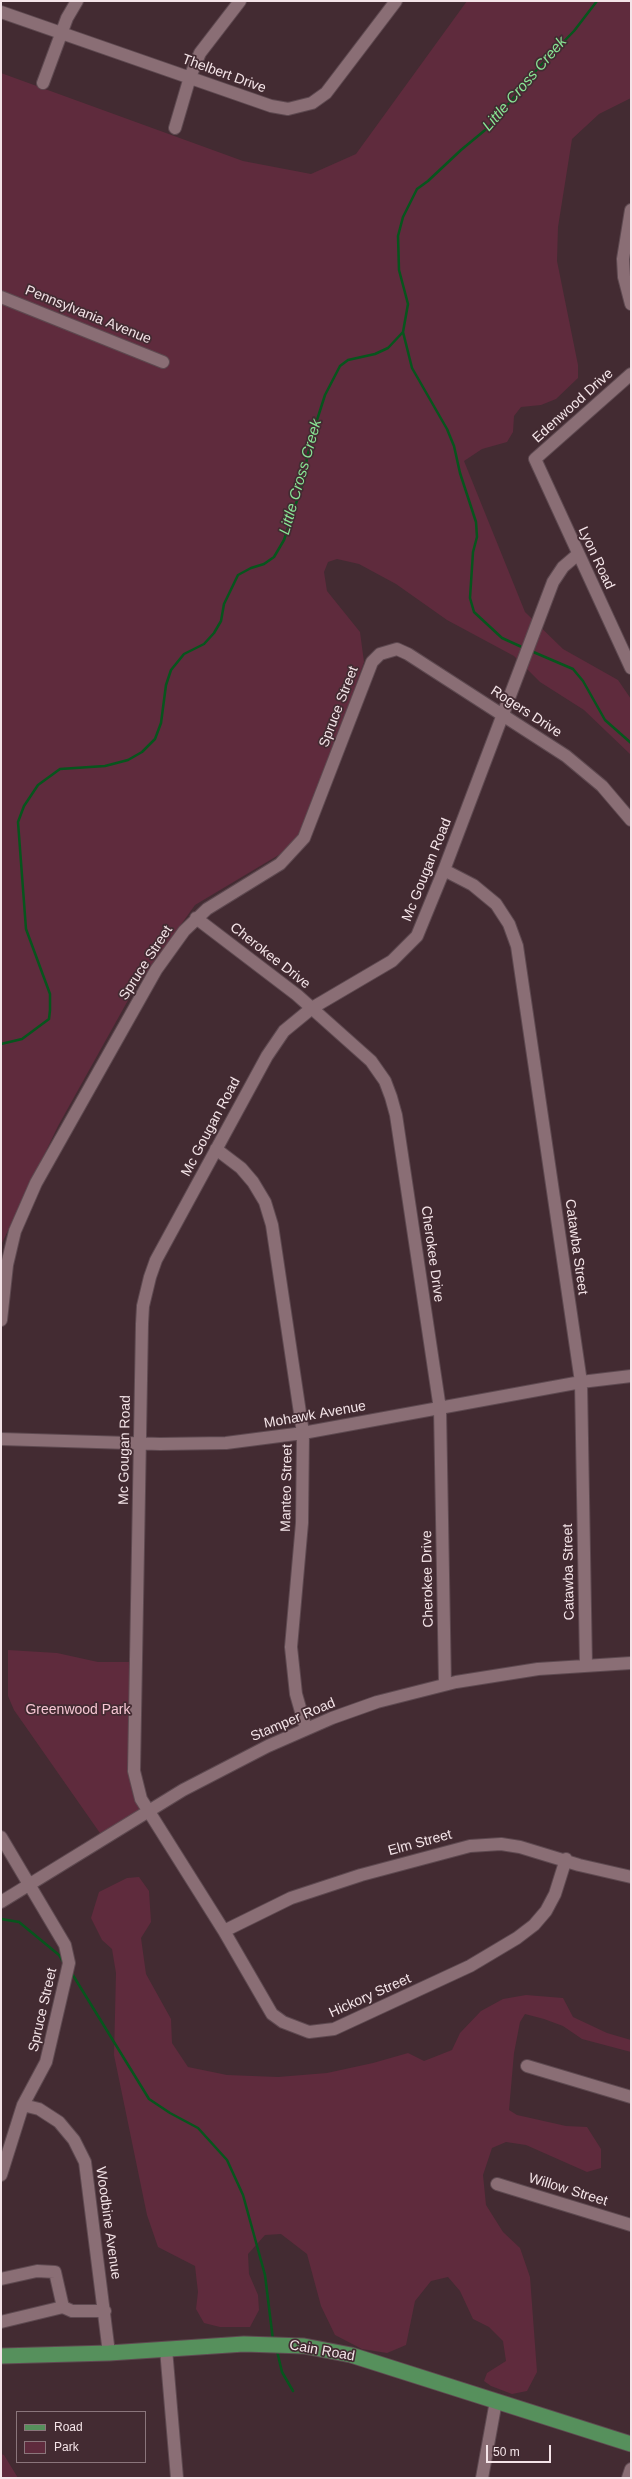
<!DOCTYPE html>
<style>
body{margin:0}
#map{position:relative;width:632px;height:2479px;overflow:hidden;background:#432b32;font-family:Arial,sans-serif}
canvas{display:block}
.frame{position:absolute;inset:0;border:2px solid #f4e4e8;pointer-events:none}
.legend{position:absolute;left:16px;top:2411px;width:130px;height:52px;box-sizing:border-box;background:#432b32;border:1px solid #8a757b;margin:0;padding:5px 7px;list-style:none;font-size:12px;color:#f4e4e8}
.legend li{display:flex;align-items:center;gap:8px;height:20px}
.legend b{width:20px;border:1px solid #8a757b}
.scale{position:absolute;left:486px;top:2445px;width:65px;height:18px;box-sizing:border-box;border:2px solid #f4e4e8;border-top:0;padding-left:5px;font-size:12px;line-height:14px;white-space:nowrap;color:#f4e4e8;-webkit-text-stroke:3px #432b32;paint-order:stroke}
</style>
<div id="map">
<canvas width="632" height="2479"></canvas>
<div class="frame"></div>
<ul class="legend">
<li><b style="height:5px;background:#56905c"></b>Road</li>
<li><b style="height:11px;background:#5f2b3d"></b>Park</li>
</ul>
<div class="scale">50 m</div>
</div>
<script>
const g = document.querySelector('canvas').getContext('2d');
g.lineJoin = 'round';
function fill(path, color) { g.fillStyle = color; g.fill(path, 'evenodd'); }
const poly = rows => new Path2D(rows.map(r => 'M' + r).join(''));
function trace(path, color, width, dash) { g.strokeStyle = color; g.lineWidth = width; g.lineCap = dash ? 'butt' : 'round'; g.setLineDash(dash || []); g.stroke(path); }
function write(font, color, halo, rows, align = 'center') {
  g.font = font + ' Arial,sans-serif'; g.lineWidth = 3.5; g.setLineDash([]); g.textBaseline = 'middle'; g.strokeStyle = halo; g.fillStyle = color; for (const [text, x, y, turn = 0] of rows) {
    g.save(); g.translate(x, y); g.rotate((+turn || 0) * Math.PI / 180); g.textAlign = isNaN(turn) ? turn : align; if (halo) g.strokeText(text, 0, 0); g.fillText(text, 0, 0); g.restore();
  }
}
fill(poly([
 [467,1,631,1,631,98,599,114,572,139,558,227,557,261,578,365,578,378,556,399,541,405,521,407,514,416,513,432,507,442,482,449,464,461,525,612,563,649,618,680,631,699,631,755,584,710,540,682,514,656,447,620,396,584,359,564,337,559,328,562,324,572,327,591,360,632,364,662,308,823,287,850,195,905,132,993,58,1126,1,1245,1,73,243,161,311,174,356,154],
 [8,1650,57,1653,98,1662,130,1662,133,1790,141,1810,102,1836,14,1710,8,1696],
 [139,1877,149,1891,151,1922,141,1938,146,1974,171,2019,172,2043,188,2067,227,2075,278,2077,327,2073,373,2063,408,2053,424,2061,452,2050,460,2033,481,2011,503,1999,526,1995,563,1998,573,2017,607,2033,631,2040,631,2052,582,2039,563,2026,544,2019,525,2014,520,2022,514,2053,509,2110,517,2115,566,2126,587,2127,601,2149,601,2168,587,2172,526,2145,506,2142,492,2148,483,2175,486,2205,503,2232,520,2248,530,2277,537,2372,527,2391,512,2394,491,2386,484,2381,487,2373,506,2361,503,2341,489,2327,473,2319,460,2291,448,2277,431,2281,415,2301,406,2345,387,2353,362,2349,335,2335,321,2306,307,2254,281,2234,265,2235,248,2254,249,2274,258,2295,259,2310,250,2327,220,2327,204,2323,196,2309,198,2292,195,2266,158,2247,147,2215,114,2055,116,1973,112,1949,102,1940,91,1918,99,1892,127,1878],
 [1,2454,4,2455,18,2478,1,2478]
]), '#5f2b3d');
trace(poly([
 [403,332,412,368,447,429,454,446,460,473,476,522,477,537,473,552,470,598,474,612,502,638,524,648],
 [531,651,573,669,583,681,605,720,631,743],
 [1,1044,22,1039,49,1019,50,1010,50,994,26,929,18,822,24,806,38,785,60,769,105,766,128,760,142,752,155,739,161,723,166,685,171,670,184,654,204,644,214,633,221,621,224,604,238,575,251,568,264,564,274,557,284,540,305,476,307,457,317,420,325,395,340,366,348,360,375,354,388,348,403,332,408,304,399,270,398,236,403,217,417,189,428,181,461,150,490,126,539,67,574,31,597,1],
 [1,1919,19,1922,59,1955,63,1962],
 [71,1972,149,2099,170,2113,198,2128,227,2160,243,2195,265,2275,273,2340],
 [277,2351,282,2372,293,2391]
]), '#07551d', 2.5);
const minor = poly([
 [1,12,271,106,288,109,312,103,326,93,396,1],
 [43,83,67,18,77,1],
 [175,128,190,77,200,53,240,1],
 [631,210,623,259,624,277,631,304],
 [1,297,163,362],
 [631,374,535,459,631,668],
 [444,870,473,885,496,904,509,924,517,946,581,1382,586,1665],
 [196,918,297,995,371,1061,385,1081,391,1097,396,1115,440,1409,445,1684],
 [216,1149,241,1168,253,1182,265,1202,272,1225,303,1433,302,1523,291,1647,296,1694,306,1729],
 [1,1320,7,1265,15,1231,36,1183,156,970,184,931,207,909,280,864,304,838,372,662,380,654,397,649,408,654,566,756,602,786,631,820],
 [1,1439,160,1444,226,1443,303,1433,581,1382,631,1376],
 [1,1837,65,1945,69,1963,46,2062,23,2105,1,2175],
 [566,1859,555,1894,546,1911,534,1925,517,1938,470,1966,334,2029,309,2032,283,2022,272,2014,224,1931,141,1799,134,1771,142,1324,143,1306,150,1277,156,1260,267,1056,284,1031,312,1008,392,961,417,936,444,870,553,582,563,567,577,555],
 [1,1902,183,1790,268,1746,332,1718,377,1702,456,1682,538,1669,631,1663],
 [224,1931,291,1898,361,1875,470,1846,501,1844,520,1847,579,1865,631,1877],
 [527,2066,631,2097],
 [23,2105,39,2109,59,2122,74,2140,85,2162,109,2353],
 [497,2184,631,2225],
 [1,2279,37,2271,55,2272,63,2307],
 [1,2322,63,2307,72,2311,105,2311],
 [166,2349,177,2478],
 [482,2478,496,2401],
 [628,2478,631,2469]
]);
const major = poly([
 [1,2356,109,2353,244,2344,304,2346,351,2355,631,2444]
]);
trace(minor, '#5e4950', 14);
trace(major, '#5e4950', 17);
trace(minor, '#8a6e75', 12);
trace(major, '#56905c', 15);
write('14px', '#f4e4e8', '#432b32', [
 ["Thelbert Drive",224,74,20],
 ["Pennsylvania Avenue",88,315,22],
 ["Edenwood Drive",573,406,-42],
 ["Lyon Road",596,558,65],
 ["Spruce Street",339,707,-69],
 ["Rogers Drive",526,712,33],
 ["Mc Gougan Road",427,870,-68],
 ["Cherokee Drive",270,956,38],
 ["Spruce Street",146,963,-57],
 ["Mc Gougan Road",211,1127,-62],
 ["Catawba Street",576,1247,82],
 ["Cherokee Drive",432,1254,82],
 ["Mohawk Avenue",315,1415,-10],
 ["Mc Gougan Road",125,1450,-89],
 ["Manteo Street",287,1488,-89],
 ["Catawba Street",569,1572,-91],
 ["Cherokee Drive",428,1579,-91],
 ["Stamper Road",293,1720,-23],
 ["Elm Street",420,1843,-15],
 ["Hickory Street",370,1996,-24],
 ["Spruce Street",43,2010,-77],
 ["Willow Street",568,2190,17],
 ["Woodbine Avenue",108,2223,82],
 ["Cain Road",322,2351,10]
]);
write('14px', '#f6c6d3', '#432b32', [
 ["Greenwood Park",78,1710]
]);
write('italic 15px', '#89e595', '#432b32', [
 ["Little Cross Creek",525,84,-49],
 ["Little Cross Creek",301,477,-74]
]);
</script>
